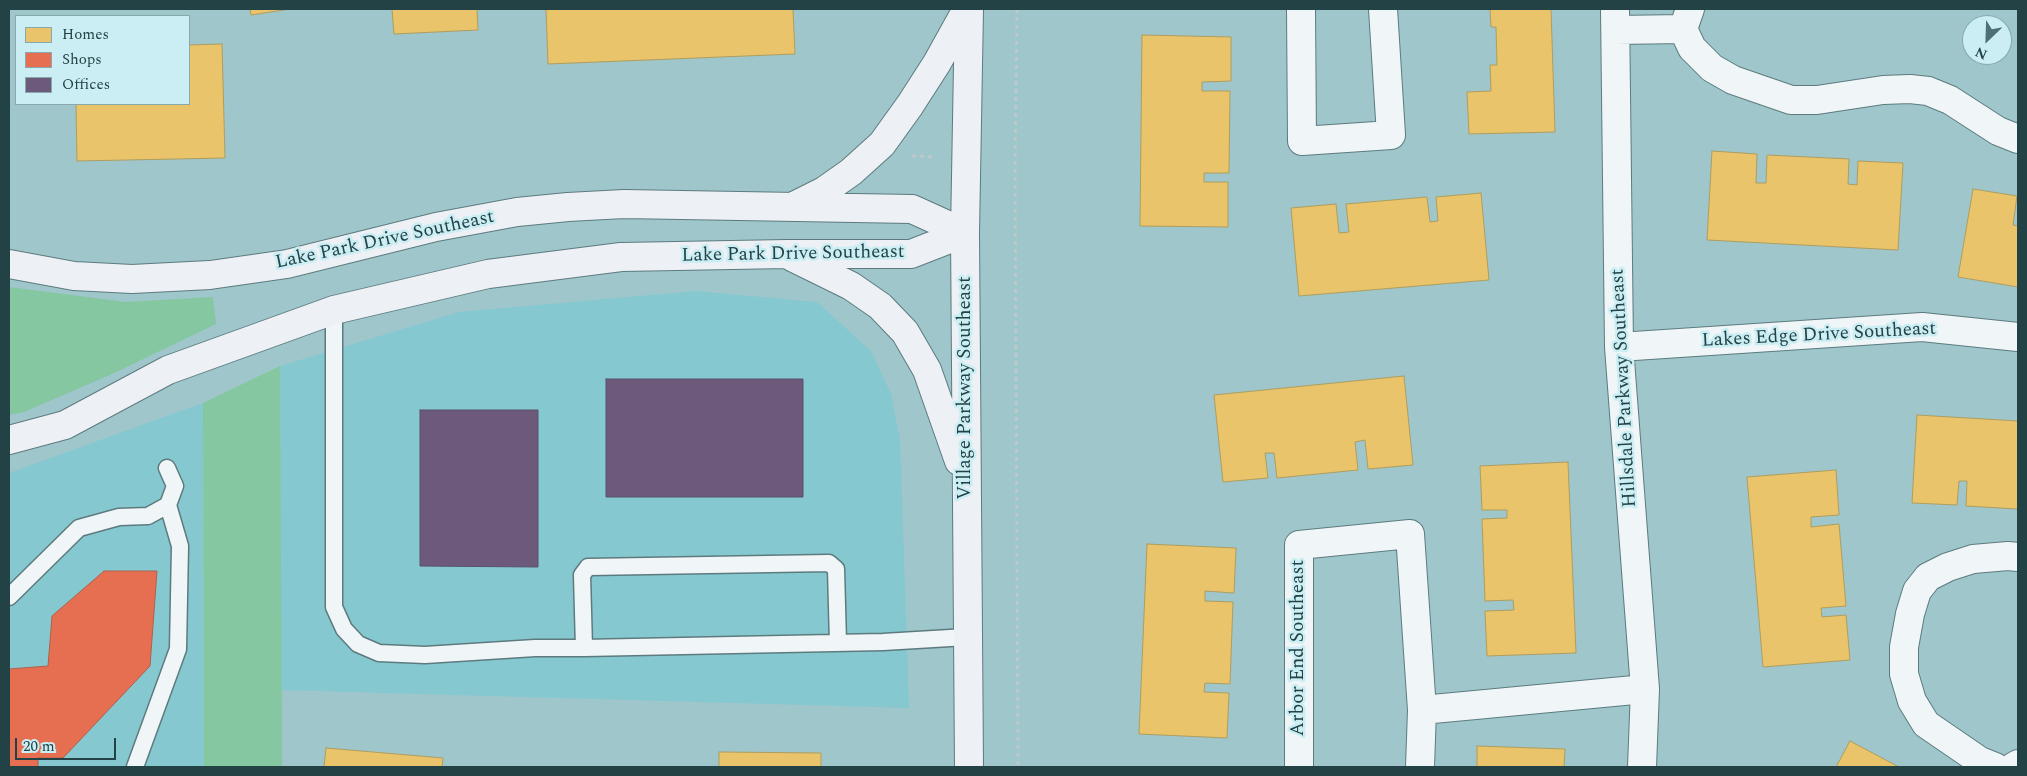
<!DOCTYPE html>
<style>
body{margin:0}
#map{position:relative;width:2027px;height:776px;overflow:hidden;background:#9ec6cb;font-family:Spectral,serif}
canvas{display:block}
.frame{position:absolute;inset:0;border:10px solid #234246;pointer-events:none}
.legend{position:absolute;left:15px;top:15px;width:175px;height:90px;box-sizing:border-box;background:#caeef3;border:1px solid #87a9ae;margin:0;padding:6px 9px;list-style:none;font-size:15px;color:#234246}
.legend li{display:flex;align-items:center;gap:10px;height:25px}
.legend b{width:25px;border:1px solid #87a9ae}
.north{position:absolute;left:1962px;top:15px;width:50px;height:50px;box-sizing:border-box;background:#caeef3;border:1px solid #87a9ae;border-radius:50%;rotate:204deg;font-size:14px;font-weight:700;line-height:20px;text-align:center;color:#234246}
.north::after{content:'';display:block;margin:auto;width:18px;height:22px;background:#4e7075;clip-path:polygon(50% 0,100% 100%,50% 72%,0 100%)}
.scale{position:absolute;left:15px;top:738px;width:101px;height:22px;box-sizing:border-box;border:2px solid #234246;border-top:0;padding-left:6px;font-size:15px;line-height:18px;white-space:nowrap;color:#234246;-webkit-text-stroke:4px #caeef3;paint-order:stroke}
</style>
<div id="map">
<canvas width="2027" height="776"></canvas>
<div class="frame"></div>
<ul class="legend">
<li><b style="height:14px;background:#e9c46a"></b>Homes</li>
<li><b style="height:14px;background:#e76f51"></b>Shops</li>
<li><b style="height:14px;background:#6d597a"></b>Offices</li>
</ul>
<div class="north">N</div>
<div class="scale">20 m</div>
</div>
<script>
const g = document.querySelector('canvas').getContext('2d');
g.lineJoin = 'round';
function fill(path, color) { g.fillStyle = color; g.fill(path, 'evenodd'); }
const poly = rows => new Path2D(rows.map(r => 'M' + r).join(''));
function trace(path, color, width, dash) { g.strokeStyle = color; g.lineWidth = width; g.lineCap = dash ? 'butt' : 'round'; g.setLineDash(dash || []); g.stroke(path); }
function write(font, color, halo, rows, align = 'center') {
  g.font = font + ' Spectral,serif'; g.lineWidth = 5; g.setLineDash([]); g.textBaseline = 'middle'; g.strokeStyle = halo; g.fillStyle = color; for (const [text, x, y, turn = 0] of rows) {
    g.save(); g.translate(x, y); g.rotate((+turn || 0) * Math.PI / 180); g.textAlign = isNaN(turn) ? turn : align; if (halo) g.strokeText(text, 0, 0); g.fillText(text, 0, 0); g.restore();
  }
}
fill(poly([
 [696,291,817,302,871,351,891,394,900,439,909,708,281,690,280,366,459,312],
 [203,403,204,767,9,767,9,473]
]), '#86c8d0');
fill(poly([
 [9,287,126,302,213,297,216,324,112,374,24,412,9,415],
 [280,366,282,767,204,767,203,403]
]), '#85c7a1');
const homes = poly([
 [250,9,290,9,251,15,250,9],
 [392,9,477,9,478,30,394,34,392,9],
 [546,9,793,9,795,54,548,64,546,9],
 [1490,9,1551,9,1555,132,1469,134,1467,92,1491,91,1490,65,1497,65,1496,27,1491,27,1490,9],
 [1142,35,1231,37,1231,81,1202,82,1202,91,1230,91,1229,173,1204,173,1204,182,1228,182,1228,227,1140,226,1142,35],
 [222,44,225,158,77,161,76,104,189,104,189,45,222,44],
 [1712,151,1757,154,1756,183,1766,183,1767,155,1849,159,1848,184,1857,185,1858,161,1903,163,1898,250,1707,240,1712,151],
 [1973,189,2017,196,2013,225,2018,226,2018,287,1958,277,1973,189],
 [1481,193,1489,280,1299,296,1291,208,1336,204,1339,233,1349,232,1346,204,1427,197,1430,222,1438,221,1436,197,1481,193],
 [1404,376,1413,465,1368,469,1365,440,1355,442,1358,470,1277,478,1274,453,1265,453,1268,478,1223,482,1214,395,1404,376],
 [1917,415,2018,421,2018,509,1966,506,1967,481,1959,481,1957,505,1912,503,1917,415],
 [1568,462,1576,653,1487,656,1485,611,1514,610,1513,600,1485,601,1482,519,1507,518,1507,510,1482,510,1480,466,1568,462],
 [1836,470,1839,515,1811,517,1811,527,1839,524,1846,606,1821,608,1822,617,1846,615,1850,660,1763,667,1747,477,1836,470],
 [1147,544,1236,548,1234,593,1205,591,1205,601,1233,602,1230,684,1205,683,1204,692,1229,693,1227,738,1139,734,1147,544],
 [1850,741,1899,767,1836,767,1850,741],
 [1477,746,1565,749,1564,767,1477,767,1477,746],
 [326,748,443,758,442,767,324,767,326,748],
 [719,752,821,753,821,767,719,767,719,752]
]);
fill(homes, '#e9c46a');
trace(homes, '#ae9d5f', 1);
const shops = poly([
 [104,571,157,571,150,666,63,758,38,758,38,767,9,767,9,669,48,666,52,616,104,571]
]);
fill(shops, '#e76f51');
trace(shops, '#ac624e', 1);
const offices = poly([
 [606,379,803,379,803,497,606,497,606,379],
 [420,410,538,410,538,567,420,566,420,410]
]);
fill(offices, '#6d597a');
trace(offices, '#57526a', 1);
const lane = poly([
 [334,310,334,607,344,629,358,644,379,653,425,655,535,648,584,648,883,642,967,637],
 [9,597,79,528,119,517,148,516,168,505,175,486,167,468],
 [584,648,582,575,588,567,829,563,836,569,838,643],
 [135,767,178,649,180,546,168,505]
]);
const street = poly([
 [1301,9,1302,141,1391,135,1383,9],
 [1615,9,1619,347,1645,689,1642,767],
 [1690,9,1683,29,1692,48,1712,68,1733,80,1791,100,1817,100,1883,90,1910,89,1928,91,1950,100,1998,131,2018,139],
 [1616,30,1683,29],
 [1619,347,1922,327,2018,337],
 [1422,710,1645,689],
 [1299,767,1299,545,1410,534,1422,710,1420,767],
 [1995,767,1980,761,1926,724,1912,701,1904,674,1904,647,1910,614,1917,591,1928,577,1948,567,1973,559,2008,556,2018,557],
 [2013,767,2018,764]
]);
const secondary = poly([
 [796,205,824,191,851,172,882,144,910,105,937,63,967,9],
 [792,257,851,286,880,306,905,332,927,370,959,461],
 [9,264,74,276,132,279,210,275,287,264,436,227,517,212,568,207,624,204,912,209,965,233],
 [9,440,65,425,168,370,334,310,488,274,621,257,787,254,911,254,965,233],
 [969,767,965,233,969,9]
]);
trace(lane, '#5d7b7f', 19);
trace(street, '#5d7b7f', 30);
trace(secondary, '#5d7b7f', 30);
trace(poly([
 [1017,9,1015,167,1018,767],
 [912,156,934,157]
]), '#bcc8c9', 3, [4, 4]);
trace(lane, '#f0f6f7', 16);
trace(street, '#f0f6f7', 28);
trace(secondary, '#edf0f4', 28);
write('19px', '#234246', '#caeef3', [
 ["Lake Park Drive Southeast",385,241,-12],
 ["Lake Park Drive Southeast",793,255,-1],
 ["Lakes Edge Drive Southeast",1819,336,-3],
 ["Village Parkway Southeast",966,388,-90],
 ["Hillsdale Parkway Southeast",1625,388,-93],
 ["Arbor End Southeast",1299,648,-90]
]);
</script>
